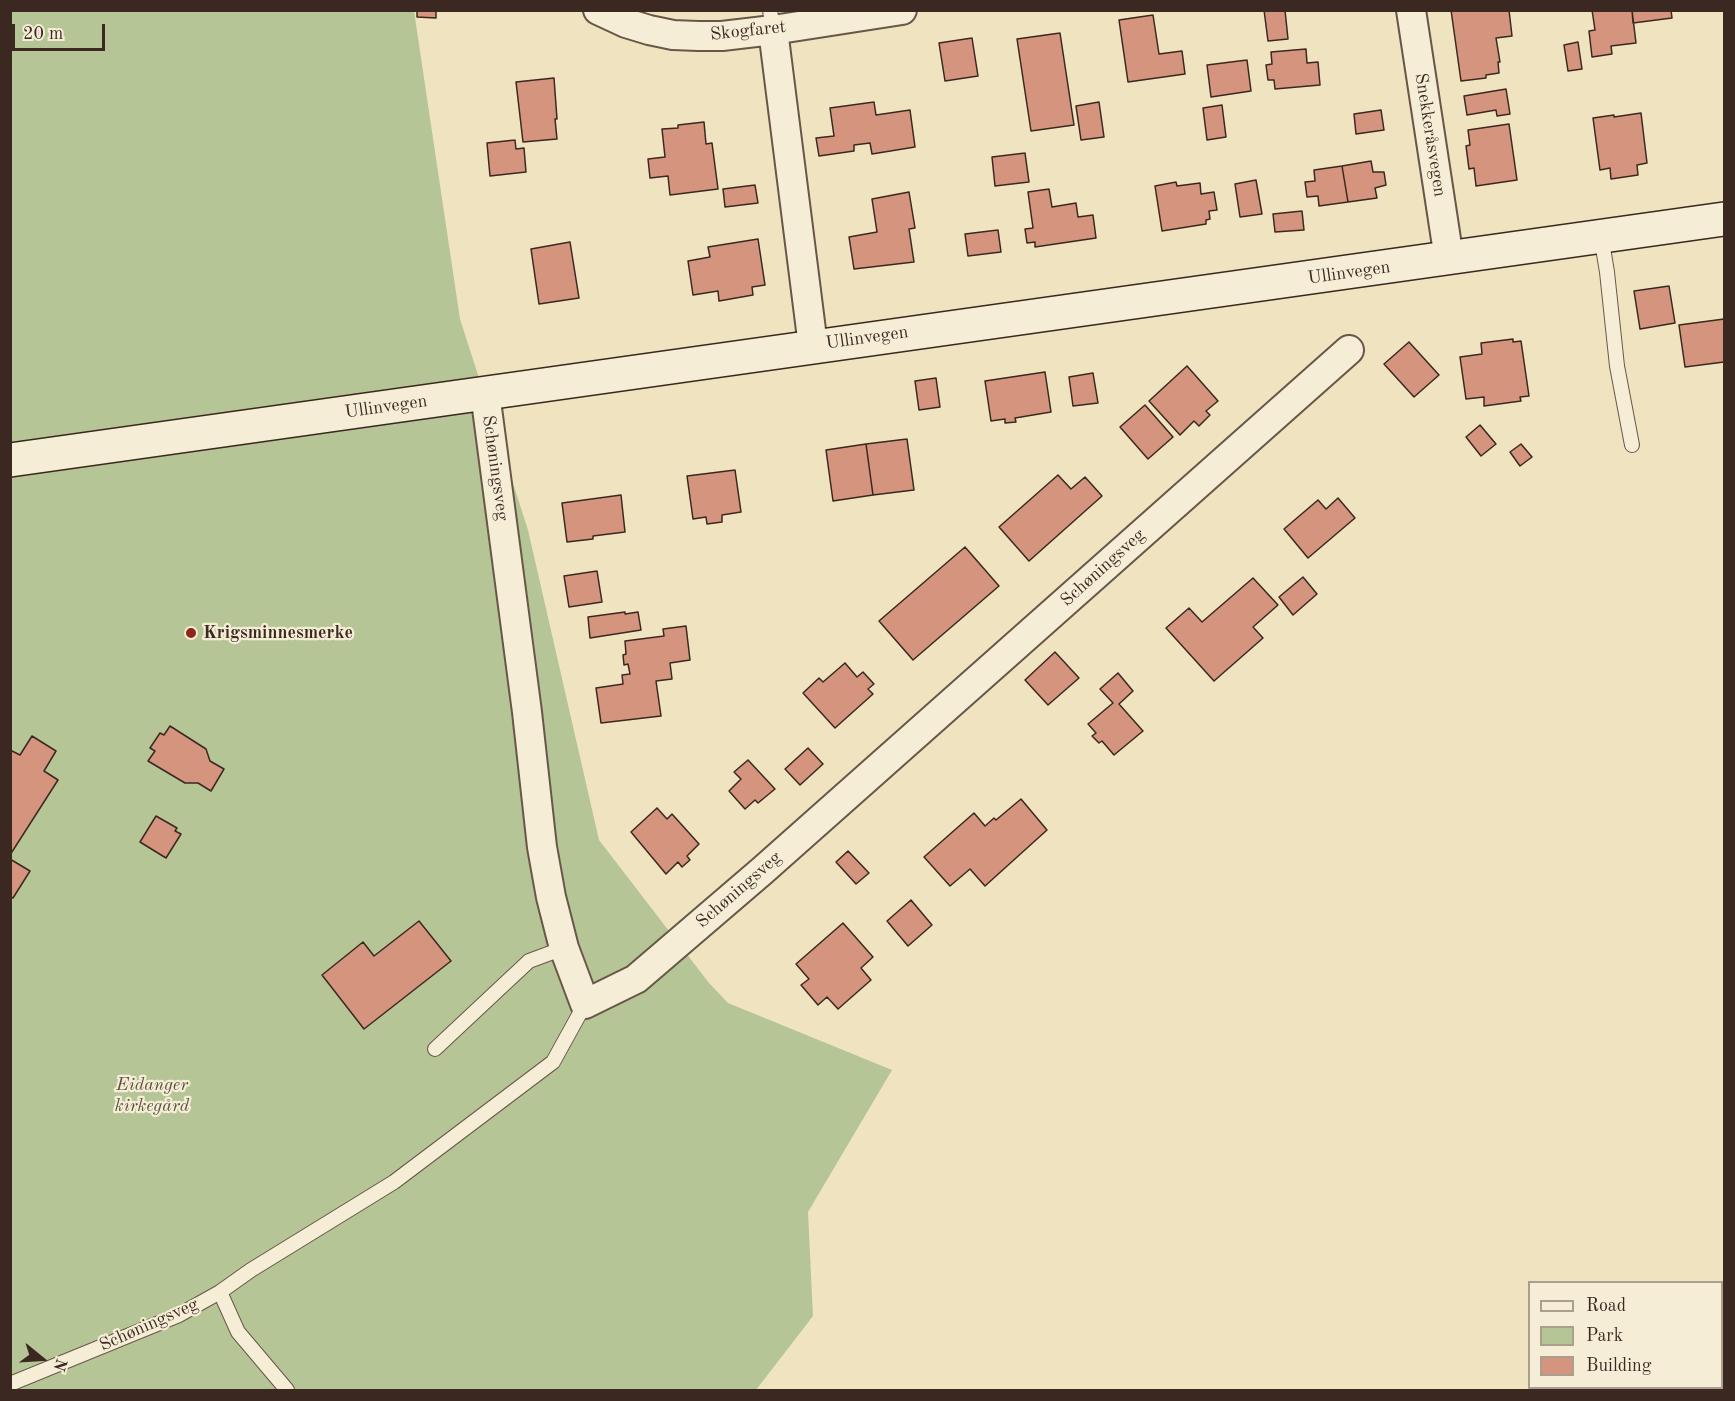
<!DOCTYPE html>
<meta charset="utf-8">
<style>
body{margin:0}
#map{position:relative;width:1735px;height:1401px;overflow:hidden;background:#f0e4c0;font-family:"Old Standard TT",serif}
canvas{display:block}
.frame{position:absolute;inset:0;border:12px solid #3a2821;pointer-events:none}
.legend{position:absolute;left:1528px;top:1281px;width:195px;height:108px;box-sizing:border-box;background:#f5edd6;border:2px solid #aa9e8e;margin:0;padding:8px 10px;list-style:none;font-size:18px;color:#3a2821}
.legend li{display:flex;align-items:center;gap:12px;height:30px}
.legend b{width:30px;border:2px solid #aa9e8e}
.north{position:absolute;left:12px;top:1329px;width:60px;height:60px;-webkit-text-stroke:4px #f5edd6;paint-order:stroke;rotate:108deg;font-size:16px;font-weight:700;line-height:24px;text-align:center;color:#3a2821}
.north::after{content:'';display:block;margin:auto;width:21px;height:27px;background:#3a2821;clip-path:polygon(50% 0,100% 100%,50% 72%,0 100%)}
.scale{position:absolute;left:12px;top:24px;width:93px;height:27px;box-sizing:border-box;border:3px solid #3a2821;border-top:0;padding-left:8px;font-size:18px;line-height:21px;white-space:nowrap;color:#3a2821;-webkit-text-stroke:4px #f5edd6;paint-order:stroke}
</style>
<div id="map">
<canvas width="1735" height="1401"></canvas>
<div class="frame"></div>
<ul class="legend">
<li><b style="height:8px;background:#f5edd6"></b>Road</li>
<li><b style="height:16px;background:#b5c596"></b>Park</li>
<li><b style="height:16px;background:#d5947d"></b>Building</li>
</ul>
<div class="north">N</div>
<div class="scale">20 m</div>
</div>
<script>
const g = document.querySelector('canvas').getContext('2d');
g.lineJoin = 'round';
function fill(path, color) { g.fillStyle = color; g.fill(path, 'evenodd'); }
const poly = rows => new Path2D(rows.map(r => 'M' + r).join(''));
function trace(path, color, width, dash) { g.strokeStyle = color; g.lineWidth = width; g.lineCap = dash ? 'butt' : 'round'; g.setLineDash(dash || []); g.stroke(path); }
function write(font, color, halo, rows, align = 'center') {
  g.font = font + ' "Old Standard TT",serif'; g.lineWidth = 4.5; g.setLineDash([]); g.textBaseline = 'middle'; g.strokeStyle = halo; g.fillStyle = color; for (const [text, x, y, turn = 0] of rows) {
    g.save(); g.translate(x, y); g.rotate((+turn || 0) * Math.PI / 180); g.textAlign = isNaN(turn) ? turn : align; if (halo) g.strokeText(text, 0, 0); g.fillText(text, 0, 0); g.restore();
  }
}
fill(poly([
 [10,11,414,11,460,319,528,530,599,840,709,983,728,1003,892,1070,808,1212,813,1316,756,1390,11,1390]
]), '#b5c596');
const building = poly([
 [417,10,436,10,436,18,417,17,417,10],
 [1264,10,1285,10,1288,39,1268,41,1264,10],
 [1451,10,1509,10,1512,36,1496,38,1500,62,1498,62,1499,73,1486,75,1486,78,1461,81,1451,10],
 [1592,10,1632,10,1636,43,1611,46,1612,54,1592,57,1589,31,1595,30,1592,10],
 [1632,10,1671,10,1672,18,1633,23,1632,10],
 [1153,15,1159,54,1182,51,1185,74,1128,82,1119,20,1153,15],
 [1060,33,1074,125,1031,131,1017,39,1060,33],
 [972,38,978,76,945,81,939,43,972,38],
 [1578,42,1582,69,1568,71,1564,45,1578,42],
 [1306,49,1307,63,1318,62,1320,85,1275,89,1274,80,1268,80,1266,65,1272,64,1271,52,1306,49],
 [1247,60,1251,91,1211,97,1207,65,1247,60],
 [554,78,557,119,555,119,557,139,523,142,516,82,554,78],
 [1506,89,1510,114,1497,116,1496,110,1467,115,1464,96,1506,89],
 [874,102,876,115,910,110,915,147,872,154,870,143,854,145,854,151,819,156,816,138,834,136,830,108,874,102],
 [1099,102,1104,137,1081,140,1076,106,1099,102],
 [1222,105,1226,137,1207,140,1203,108,1222,105],
 [1381,110,1384,130,1356,134,1354,114,1381,110],
 [1641,113,1647,163,1637,165,1638,175,1611,179,1610,168,1600,170,1593,118,1614,115,1614,117,1641,113],
 [704,122,706,144,712,143,718,189,670,195,668,176,650,178,648,159,665,157,662,129,678,128,678,125,704,122],
 [1509,124,1517,180,1476,186,1474,168,1469,169,1466,146,1470,145,1468,130,1509,124],
 [515,140,516,149,524,148,526,172,490,176,487,143,515,140],
 [1025,153,1029,182,995,186,992,157,1025,153],
 [1371,161,1373,172,1384,172,1386,185,1375,188,1377,198,1348,202,1342,166,1371,161],
 [1342,166,1348,202,1319,206,1318,196,1307,197,1305,182,1315,181,1314,170,1342,166],
 [1256,180,1262,214,1240,217,1235,184,1256,180],
 [1176,182,1177,186,1200,183,1201,194,1214,192,1217,210,1209,211,1210,219,1206,220,1206,224,1162,231,1155,186,1176,182],
 [755,185,758,203,725,207,723,189,755,185],
 [1049,189,1052,207,1076,203,1078,217,1093,215,1096,238,1035,247,1035,242,1027,243,1025,229,1033,228,1028,192,1049,189],
 [909,192,915,228,909,229,914,262,854,269,849,237,877,232,872,199,909,192],
 [1302,211,1304,230,1275,232,1273,214,1302,211],
 [998,230,1001,252,968,256,965,234,998,230],
 [758,239,765,285,752,287,753,295,719,301,718,291,693,295,688,261,710,257,708,247,758,239],
 [570,242,579,298,539,304,531,249,570,242],
 [1669,286,1675,323,1640,329,1634,291,1669,286],
 [1724,319,1724,362,1685,367,1679,325,1724,319],
 [1513,339,1513,342,1521,341,1529,396,1520,397,1521,401,1484,406,1484,397,1466,399,1460,357,1482,354,1481,343,1513,339],
 [1409,342,1439,375,1414,397,1384,364,1409,342],
 [1187,366,1218,401,1206,411,1210,415,1199,426,1194,421,1180,435,1149,401,1187,366],
 [1045,372,1051,412,1015,418,1016,422,1005,423,1005,419,991,421,985,381,1045,372],
 [1093,373,1098,403,1073,406,1069,377,1093,373],
 [936,378,940,407,919,410,915,381,936,378],
 [1145,405,1173,437,1148,459,1120,427,1145,405],
 [1480,425,1496,444,1481,456,1466,437,1480,425],
 [907,439,914,490,873,495,866,444,907,439],
 [866,444,873,495,833,501,826,450,866,444],
 [1521,444,1532,457,1520,466,1510,452,1521,444],
 [735,470,741,512,722,515,722,522,707,524,706,517,693,519,687,476,735,470],
 [1058,475,1071,489,1085,477,1102,496,1029,561,999,527,1058,475],
 [621,495,625,532,593,536,593,539,567,542,562,503,621,495],
 [1338,498,1355,518,1308,558,1284,529,1318,500,1326,509,1338,498],
 [965,547,999,586,913,660,879,621,965,547],
 [597,571,602,602,569,607,564,576,597,571],
 [1303,577,1317,594,1293,615,1279,597,1303,577],
 [1253,578,1278,605,1253,627,1263,638,1214,681,1166,628,1189,608,1202,622,1253,578],
 [625,612,625,614,638,612,641,630,590,638,588,617,625,612],
 [686,626,690,660,670,663,672,679,656,681,661,716,601,723,596,688,623,684,622,675,630,674,628,664,624,665,623,655,626,654,625,641,664,636,663,629,686,626],
 [1055,652,1079,678,1048,705,1025,680,1055,652],
 [845,663,857,677,863,672,874,684,868,689,873,694,835,728,803,693,819,678,823,682,845,663],
 [1118,673,1133,691,1119,704,1143,731,1114,755,1102,741,1099,743,1092,736,1096,733,1088,724,1113,703,1100,689,1118,673],
 [170,726,206,749,210,761,224,769,211,791,198,783,185,783,148,761,155,751,150,748,160,733,164,735,170,726],
 [32,736,56,751,44,771,58,780,10,855,10,750,20,755,32,736],
 [808,748,823,764,800,785,785,769,808,748],
 [748,760,775,789,758,803,755,800,745,809,729,791,741,779,734,772,748,760],
 [1021,799,1047,830,985,886,970,869,950,886,924,857,974,813,985,826,994,818,996,820,1021,799],
 [657,808,667,819,672,814,699,844,687,856,690,860,682,867,678,862,666,874,631,832,657,808],
 [156,816,177,828,175,831,181,834,166,858,140,842,156,816],
 [848,851,869,873,856,884,836,862,848,851],
 [10,859,30,871,13,898,10,897,10,859],
 [911,900,932,925,908,946,887,921,911,900],
 [419,921,451,961,364,1029,322,975,363,942,374,956,419,921],
 [843,923,873,957,861,968,871,980,838,1009,827,997,818,1005,801,985,809,979,796,964,843,923]
]);
fill(building, '#d5947d');
trace(building, '#3a2821', 1.5);
const service = poly([
 [770,10,773,30],
 [1601,236,1607,272,1617,366,1632,445],
 [435,1049,529,961,564,948],
 [220,1292,238,1332,287,1390],
 [10,1384,179,1315,220,1292,251,1270,394,1182,553,1062,585,1004]
]);
const minor = poly([
 [598,10,626,23,649,30,673,35,698,36,722,36,773,30,902,10],
 [1411,10,1449,259],
 [773,30,813,346],
 [485,393,527,712,542,847,551,897,564,948,585,1004,636,979,762,871,1349,350]
]);
const secondary = poly([
 [10,460,1724,219]
]);
trace(service, '#685749', 16);
trace(minor, '#685749', 32);
trace(secondary, '#3a2821', 36);
trace(service, '#f5edd6', 14);
trace(minor, '#f5edd6', 28);
trace(secondary, '#f5edd6', 33);
for (const [x, y, r, color] of [
 [191,633,6,"#8f2418"]
]) { const dot = new Path2D(); dot.arc(x, y, r, 0, 2 * Math.PI); g.fillStyle = color; g.fill(dot); trace(dot, '#f5edd6', 2); }
write('18px', '#3a2821', '#f5edd6', [
 ["Skogfaret",748,31,-6],
 ["Snekkeråsvegen",1430,135,81],
 ["Ullinvegen",1349,273,-8],
 ["Ullinvegen",867,338,-8],
 ["Ullinvegen",386,407,-8],
 ["Schøningsveg",495,468,82],
 ["Schøningsveg",1103,568,-42],
 ["Schøningsveg",739,890,-41],
 ["Schøningsveg",149,1325,-24]
]);
write('bold 18px', '#3a2821', '#f5edd6', [
 ["Krigsminnesmerke",203,633]
], 'left');
write('italic 18px', '#594f3e', '#f5edd6', [
 ["Eidanger",152,1085],
 ["kirkegård",152,1106]
]);
</script>
